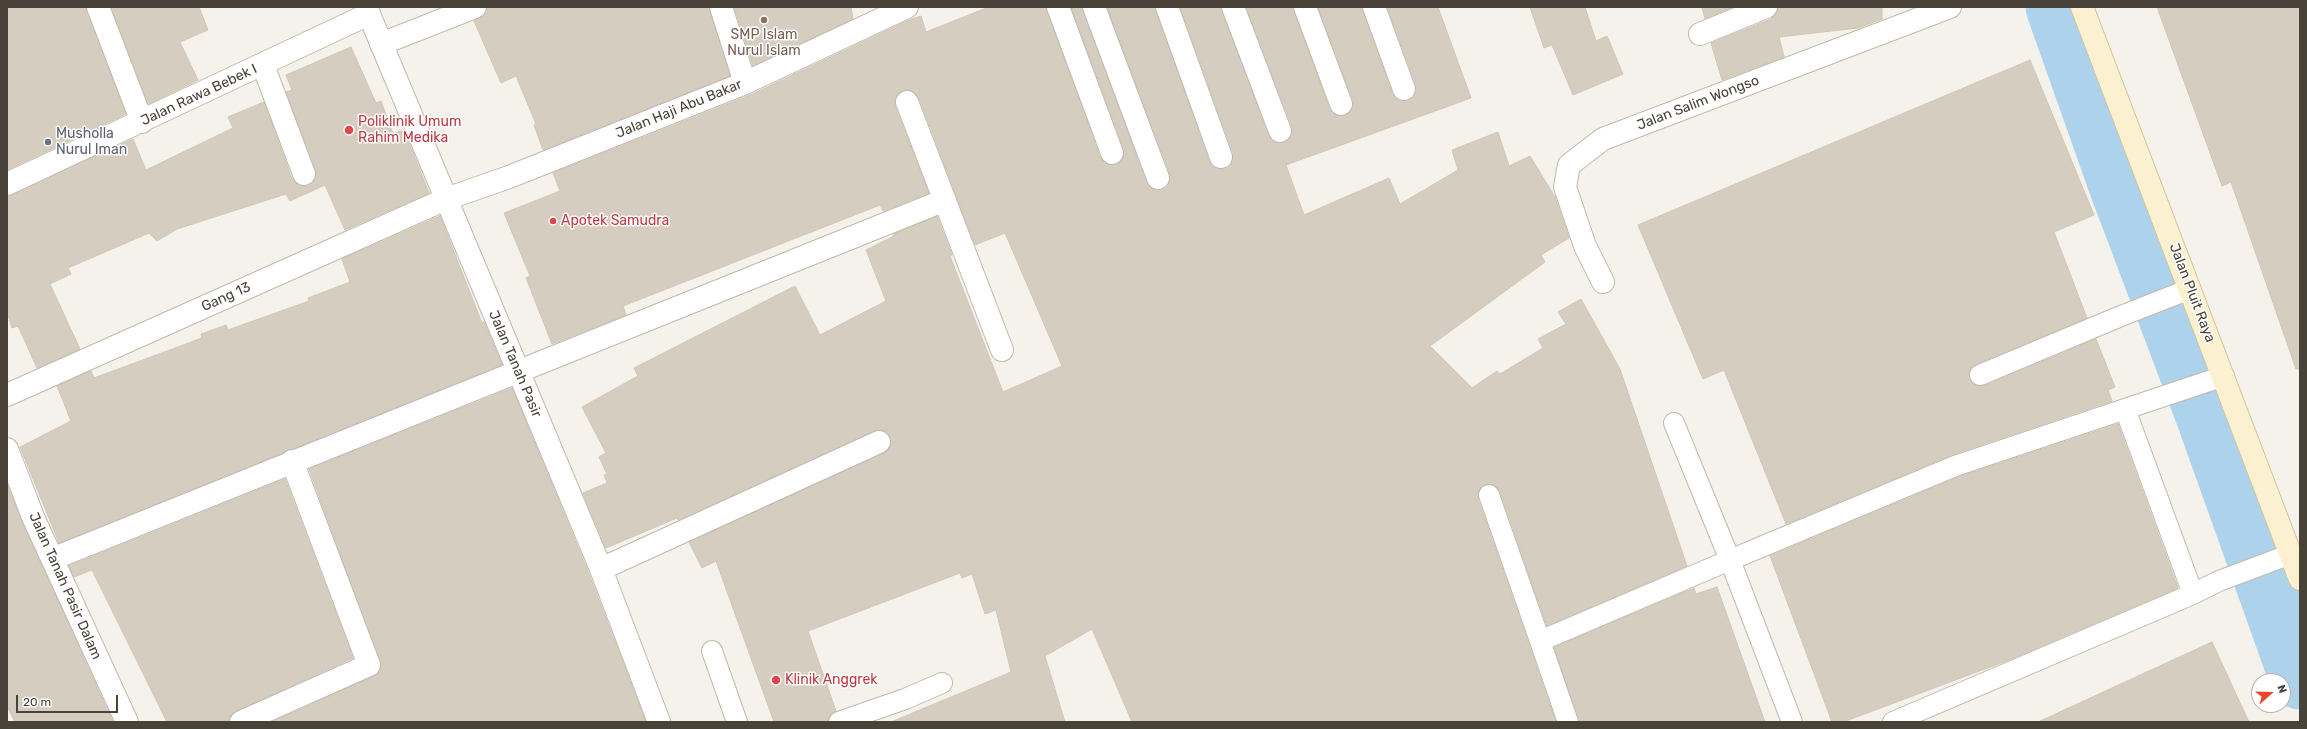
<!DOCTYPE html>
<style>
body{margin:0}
#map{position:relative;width:2307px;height:729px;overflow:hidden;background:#f5f2eb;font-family:Rubik,sans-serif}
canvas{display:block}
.frame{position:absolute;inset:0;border:8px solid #494239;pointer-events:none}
.north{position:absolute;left:2251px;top:673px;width:40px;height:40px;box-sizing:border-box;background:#fff;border:1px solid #b6b3b0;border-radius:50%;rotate:70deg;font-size:11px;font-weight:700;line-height:16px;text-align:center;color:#494239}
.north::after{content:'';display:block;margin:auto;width:14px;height:18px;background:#ec452b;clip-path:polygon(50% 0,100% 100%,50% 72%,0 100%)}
.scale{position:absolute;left:16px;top:695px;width:102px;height:18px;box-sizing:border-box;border:2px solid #494239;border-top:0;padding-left:5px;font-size:12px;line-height:14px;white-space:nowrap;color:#494239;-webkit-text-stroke:3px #fff;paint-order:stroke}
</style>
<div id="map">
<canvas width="2307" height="729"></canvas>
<div class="frame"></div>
<div class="north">N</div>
<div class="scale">20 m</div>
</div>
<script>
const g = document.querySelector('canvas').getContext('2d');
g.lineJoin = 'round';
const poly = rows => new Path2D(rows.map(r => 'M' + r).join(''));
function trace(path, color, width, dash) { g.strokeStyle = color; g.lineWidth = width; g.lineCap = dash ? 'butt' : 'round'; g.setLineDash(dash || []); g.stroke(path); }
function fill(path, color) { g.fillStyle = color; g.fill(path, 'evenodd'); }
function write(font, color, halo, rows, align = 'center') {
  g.font = font + ' Rubik,sans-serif'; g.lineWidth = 3; g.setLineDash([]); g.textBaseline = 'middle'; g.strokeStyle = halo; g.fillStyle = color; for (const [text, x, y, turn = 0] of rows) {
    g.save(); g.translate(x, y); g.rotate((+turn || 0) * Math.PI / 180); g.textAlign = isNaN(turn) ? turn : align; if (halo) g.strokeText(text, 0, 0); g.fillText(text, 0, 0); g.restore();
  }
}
trace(poly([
 [2056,7,2119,185,2207,418,2300,679]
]), '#add3ec', 61);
const building = poly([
 [7,7,86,7,126,114,7,170,7,7],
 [111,7,199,7,208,30,180,42,198,80,148,104,111,7],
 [487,7,709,7,730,76,543,150,534,125,536,124,516,76,501,83,474,21,484,15,487,7],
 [734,7,851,7,853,19,753,66,734,7],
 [989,7,1046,7,1100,157,1104,163,1116,165,1122,161,1124,149,1071,7,1082,7,1146,182,1150,188,1156,190,1163,190,1168,186,1170,174,1107,7,1155,7,1209,161,1213,167,1219,169,1226,169,1231,165,1233,153,1180,7,1221,7,1268,135,1272,141,1278,143,1289,139,1292,133,1292,127,1246,7,1293,7,1329,108,1333,114,1339,116,1350,112,1353,106,1353,100,1318,7,1362,7,1392,93,1396,99,1402,101,1409,101,1414,97,1416,85,1387,7,1438,7,1471,98,1286,165,1304,215,1389,178,1400,204,1458,170,1452,150,1498,132,1509,166,1530,156,1555,197,1569,238,1541,255,1545,262,1430,346,1472,388,1497,371,1500,374,1543,348,1538,339,1566,324,1558,312,1581,299,1620,369,1687,566,1547,626,1500,491,1496,486,1491,484,1480,488,1478,499,1556,722,1132,722,1092,629,1045,656,1065,722,891,722,1011,672,996,610,985,614,972,574,962,578,960,573,808,631,836,711,830,715,828,722,774,722,716,561,702,568,689,542,884,453,889,449,891,443,887,432,881,430,874,431,678,520,677,518,606,548,583,493,607,483,604,475,607,474,599,457,606,453,582,407,638,376,634,368,795,286,820,335,886,301,866,250,894,236,893,234,937,216,952,255,950,256,1003,392,1062,366,1005,233,975,245,919,98,909,90,903,90,898,94,895,100,895,106,929,193,883,211,880,205,623,306,626,315,552,344,526,278,530,276,504,213,560,191,553,173,750,95,909,20,921,16,926,32,989,7],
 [1530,7,1585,7,1596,41,1607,36,1623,74,1573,95,1552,45,1544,48,1530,7],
 [1702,7,1733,7,1705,19,1702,7],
 [1778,7,1882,7,1882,19,1858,28,1779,37,1784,57,1722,80,1711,43,1771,19,1776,14,1778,7],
 [2157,7,2300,7,2300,369,2296,369,2231,182,2222,186,2157,7],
 [351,47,376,103,381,101,393,134,404,130,429,193,345,230,325,185,290,201,286,194,177,229,157,241,149,233,68,268,71,274,50,284,80,349,37,368,18,326,12,328,7,312,7,196,133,139,146,170,233,128,228,117,264,102,292,179,302,186,309,186,314,182,316,170,286,92,292,90,286,75,351,47],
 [2030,60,2094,215,2054,232,2087,318,1976,364,1971,368,1969,379,1973,384,1984,386,2096,339,2115,387,2108,390,2112,401,1951,455,1786,524,1724,370,1703,379,1638,225,2030,60],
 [440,216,482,323,484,322,502,365,59,543,20,447,71,421,57,386,91,371,94,378,202,338,201,334,226,325,228,330,309,301,308,298,350,282,342,259,440,216],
 [512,388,589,574,646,722,272,722,374,676,379,672,381,666,309,469,512,388],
 [2118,424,2178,588,2009,660,1843,722,1832,722,1770,556,1959,477,2118,424],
 [285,479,353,658,236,711,231,715,229,722,167,722,92,570,74,577,69,566,285,479],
 [7,484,22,522,113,722,15,722,7,706,7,484],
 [1717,587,1765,722,1579,722,1554,647,1694,588,1696,594,1717,587],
 [2212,642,2249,722,2038,722,2212,642]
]);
fill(building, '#d6cdc1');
trace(building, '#d0c5b5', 1);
const service = poly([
 [1980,375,2121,316,2190,289],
 [2125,409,2193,594],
 [1489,495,1540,641],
 [712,651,737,722],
 [839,722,905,699,942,683],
 [1568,722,1540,641,1730,560,1674,423],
 [1792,722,1730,560,1955,466,2224,376],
 [1893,722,2193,594,2219,581,2291,554]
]);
const minor = poly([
 [98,7,142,122],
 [721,7,745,83],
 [1058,7,1112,153],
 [1094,7,1158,178],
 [1167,7,1221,157],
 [1233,7,1280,131],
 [1305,7,1341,104],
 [1374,7,1404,89],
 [1700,34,1766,7],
 [381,44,475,7],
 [263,65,304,174],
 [907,102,1002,350],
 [7,184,369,14],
 [1603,282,1585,246,1565,187,1569,165,1603,139,1950,7],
 [7,395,446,199,509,177,745,83,907,7],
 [7,449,33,517,127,722],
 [52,559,945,200],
 [601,569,879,442],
 [241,722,369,665,292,461]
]);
const tertiary = poly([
 [366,7,601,569,659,722]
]);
const secondary = poly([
 [2082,7,2300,579]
]);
trace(service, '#c0b9ae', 22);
trace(minor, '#c0b9ae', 24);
trace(tertiary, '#c0b9ae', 24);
trace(secondary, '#d1c39e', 24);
trace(service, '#fff', 20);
trace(minor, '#fff', 22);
trace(tertiary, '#fff', 22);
trace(secondary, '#fbf0cf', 22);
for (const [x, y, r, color] of [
 [764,20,4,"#8d6e63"],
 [349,130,5,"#e0444e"],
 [48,142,4,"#6b7280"],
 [553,221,4,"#e0444e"],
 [776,680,5,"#e0444e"]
]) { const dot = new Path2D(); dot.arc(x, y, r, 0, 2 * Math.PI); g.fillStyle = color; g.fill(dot); trace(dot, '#fff', 1.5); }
write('14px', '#785e54', '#fff', [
 ["SMP Islam",764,35],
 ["Nurul Islam",764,51]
]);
write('14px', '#494239', '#fff', [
 ["Jalan Rawa Bebek I",199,95,-25],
 ["Jalan Salim Wongso",1698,103,-21],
 ["Jalan Haji Abu Bakar",679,109,-22],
 ["Jalan Pluit Raya",2192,293,69],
 ["Gang 13",226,297,-24],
 ["Jalan Tanah Pasir",515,364,67],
 ["Jalan Tanah Pasir Dalam",65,586,66]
]);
write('14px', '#be3a42', '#fff', [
 ["Poliklinik Umum",358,122],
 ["Rahim Medika",358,138],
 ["Apotek Samudra",561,221],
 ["Klinik Anggrek",785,680]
], 'left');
write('14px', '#5b616d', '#fff', [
 ["Musholla",56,134],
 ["Nurul Iman",56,150]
], 'left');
</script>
